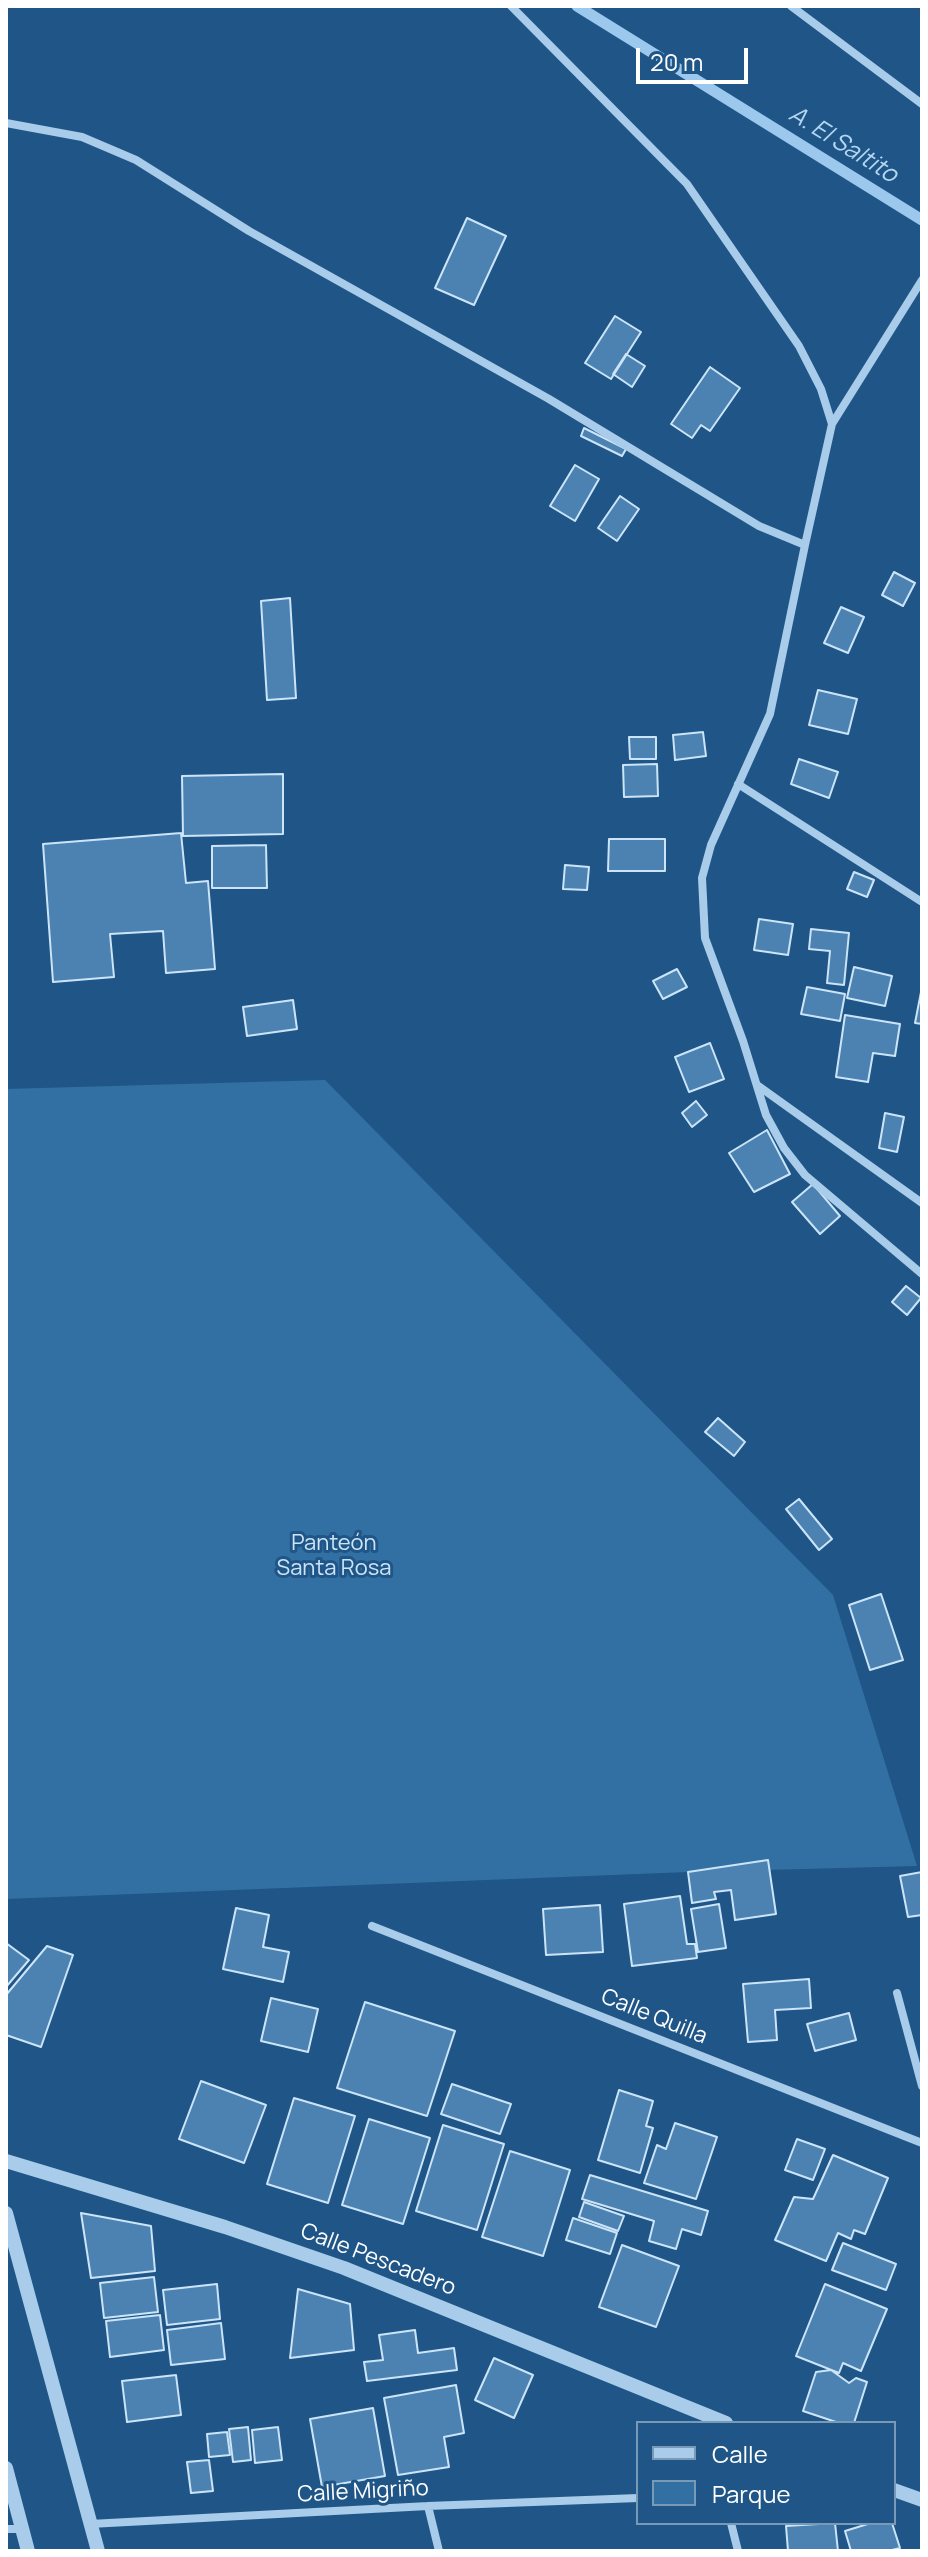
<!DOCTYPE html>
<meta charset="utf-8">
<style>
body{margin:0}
#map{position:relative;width:928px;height:2557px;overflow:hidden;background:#1f5687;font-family:Manrope,sans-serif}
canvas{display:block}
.frame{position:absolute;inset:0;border:8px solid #fff;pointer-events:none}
.legend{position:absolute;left:636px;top:2421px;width:260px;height:104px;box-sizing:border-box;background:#1f5687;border:2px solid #799ab7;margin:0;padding:10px 14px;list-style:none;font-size:24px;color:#fff}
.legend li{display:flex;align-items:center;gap:16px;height:40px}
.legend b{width:40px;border:2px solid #799ab7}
.scale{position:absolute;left:636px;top:48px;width:112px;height:36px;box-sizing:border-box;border:4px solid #fff;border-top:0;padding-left:10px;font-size:24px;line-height:28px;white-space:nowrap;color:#fff;-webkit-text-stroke:6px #1f5687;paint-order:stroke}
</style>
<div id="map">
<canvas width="928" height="2557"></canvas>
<div class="frame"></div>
<ul class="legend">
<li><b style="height:10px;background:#a8ccea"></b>Calle</li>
<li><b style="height:22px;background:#3270a4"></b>Parque</li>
</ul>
<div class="scale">20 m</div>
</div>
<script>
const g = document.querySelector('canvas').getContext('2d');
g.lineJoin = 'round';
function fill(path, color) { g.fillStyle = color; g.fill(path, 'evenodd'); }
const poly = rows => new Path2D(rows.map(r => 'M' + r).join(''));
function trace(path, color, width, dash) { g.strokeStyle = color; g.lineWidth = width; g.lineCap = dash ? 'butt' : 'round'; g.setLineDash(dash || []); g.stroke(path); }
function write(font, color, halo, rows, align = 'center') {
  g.font = font + ' Manrope,sans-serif'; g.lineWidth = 6; g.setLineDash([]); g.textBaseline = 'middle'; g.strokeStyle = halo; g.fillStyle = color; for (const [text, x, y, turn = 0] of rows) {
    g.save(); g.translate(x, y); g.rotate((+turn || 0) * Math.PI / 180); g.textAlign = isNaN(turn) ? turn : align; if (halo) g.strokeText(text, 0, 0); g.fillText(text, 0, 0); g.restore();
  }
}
fill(poly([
 [325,1080,833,1595,917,1866,688,1872,6,1899,6,1089]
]), '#3270a4');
trace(poly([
 [577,6,922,220]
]), '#9bc8ec', 11);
const building = poly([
 [467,218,506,236,474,305,435,288,467,218],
 [615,316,641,332,611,379,585,363,615,316],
 [626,354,645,366,632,387,613,374,626,354],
 [710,367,740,388,710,431,701,425,692,438,671,424,710,367],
 [584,428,626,449,622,456,581,436,584,428],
 [575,465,599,479,575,521,550,506,575,465],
 [620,496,639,509,617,541,598,528,620,496],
 [894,572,915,583,903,606,882,595,894,572],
 [290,598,296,698,267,700,261,601,290,598],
 [841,607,864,617,848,653,824,643,841,607],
 [818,690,857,699,848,734,809,725,818,690],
 [703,732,706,756,675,760,673,735,703,732],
 [629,737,656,737,656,759,630,759,629,737],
 [799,759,838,772,829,798,791,784,799,759],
 [657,764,658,796,624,797,623,765,657,764],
 [283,774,283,834,183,836,182,776,283,774],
 [181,833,186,883,208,881,215,969,166,973,163,931,110,934,114,977,53,982,43,844,181,833],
 [609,839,665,839,665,871,608,871,609,839],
 [266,845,267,888,212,888,212,846,266,845],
 [565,865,589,867,587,890,563,889,565,865],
 [854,872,874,880,867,897,847,889,854,872],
 [759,919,793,924,788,955,754,950,759,919],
 [811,929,849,933,844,985,827,983,830,951,809,949,811,929],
 [854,967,892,976,885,1006,847,998,854,967],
 [677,969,687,987,663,999,653,981,677,969],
 [807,987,845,994,840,1021,801,1014,807,987],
 [922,987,922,1024,915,1023,922,987],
 [293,1000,297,1029,247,1036,243,1007,293,1000],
 [845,1015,900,1024,895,1056,873,1053,868,1082,836,1077,845,1015],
 [710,1043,724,1079,689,1092,675,1057,710,1043],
 [696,1101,707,1115,692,1127,682,1113,696,1101],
 [885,1113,904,1117,897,1152,879,1148,885,1113],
 [767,1130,790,1174,754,1192,729,1153,767,1130],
 [813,1184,840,1216,820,1234,792,1202,813,1184],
 [906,1286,921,1298,907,1315,892,1302,906,1286],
 [718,1418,745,1442,734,1456,705,1432,718,1418],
 [799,1499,832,1539,819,1550,786,1509,799,1499],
 [881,1594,903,1660,870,1670,849,1605,881,1594],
 [768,1860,776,1914,735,1920,731,1890,714,1892,716,1899,692,1903,688,1872,768,1860],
 [922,1872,922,1915,908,1917,900,1876,922,1872],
 [680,1896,687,1944,695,1944,697,1958,632,1966,624,1904,680,1896],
 [719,1904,726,1948,698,1952,691,1909,719,1904],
 [600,1905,603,1952,546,1955,543,1909,600,1905],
 [236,1908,269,1915,263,1947,289,1952,283,1982,223,1969,236,1908],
 [6,1943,29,1960,6,1987,6,1943],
 [47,1946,73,1955,41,2047,6,2035,6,1995,47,1946],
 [809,1979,811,2008,775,2010,777,2040,748,2042,743,1984,809,1979],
 [271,1998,318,2009,308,2052,261,2041,271,1998],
 [365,2002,455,2031,427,2116,337,2088,365,2002],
 [849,2013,856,2040,815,2051,807,2024,849,2013],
 [201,2081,266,2105,244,2163,179,2139,201,2081],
 [452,2084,511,2104,500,2134,441,2114,452,2084],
 [619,2090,653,2101,646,2126,653,2128,640,2173,598,2160,619,2090],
 [294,2098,355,2116,328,2203,267,2184,294,2098],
 [369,2119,430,2138,403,2224,342,2205,369,2119],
 [675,2123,717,2137,696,2199,644,2183,657,2145,666,2149,675,2123],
 [443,2125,504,2144,477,2230,416,2211,443,2125],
 [797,2139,825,2149,813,2180,785,2170,797,2139],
 [510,2151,570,2170,543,2256,482,2237,510,2151],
 [833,2155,888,2178,865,2234,854,2230,851,2239,838,2233,826,2261,775,2240,794,2197,813,2199,833,2155],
 [590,2175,708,2211,701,2235,682,2229,676,2249,649,2241,654,2221,582,2199,590,2175],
 [584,2202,624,2216,618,2231,579,2217,584,2202],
 [81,2213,151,2226,155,2271,91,2278,81,2213],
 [573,2218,617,2233,610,2254,566,2240,573,2218],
 [843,2243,896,2264,886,2290,832,2270,843,2243],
 [622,2245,679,2266,656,2327,599,2307,622,2245],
 [154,2277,158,2312,104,2318,100,2283,154,2277],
 [217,2284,220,2319,167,2325,163,2290,217,2284],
 [825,2284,887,2309,861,2371,843,2363,839,2373,796,2356,825,2284],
 [298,2289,350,2304,354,2350,290,2358,298,2289],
 [160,2315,164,2350,110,2357,106,2321,160,2315],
 [221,2323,225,2359,171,2365,167,2330,221,2323],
 [415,2330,418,2353,454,2348,457,2370,367,2381,364,2362,383,2360,379,2335,415,2330],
 [494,2358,533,2375,514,2418,475,2400,494,2358],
 [831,2370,849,2383,856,2378,867,2382,854,2423,839,2423,803,2411,816,2372,831,2370],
 [176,2375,181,2415,127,2422,122,2381,176,2375],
 [456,2385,464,2433,444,2437,449,2467,398,2475,384,2398,456,2385],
 [373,2408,385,2476,322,2487,310,2419,373,2408],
 [248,2427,251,2460,233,2462,229,2429,248,2427],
 [278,2427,282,2460,255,2463,252,2430,278,2427],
 [227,2432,230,2455,209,2457,207,2434,227,2432],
 [209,2460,213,2491,191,2493,187,2462,209,2460],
 [835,2523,838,2551,788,2551,786,2526,835,2523],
 [871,2523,892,2523,900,2548,888,2551,851,2551,845,2531,871,2523]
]);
fill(building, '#4b82b1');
trace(building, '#cce4f8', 2);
trace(poly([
 [511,6,687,184,799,346,821,389,832,424,805,545],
 [791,6,922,104],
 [6,123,82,137,136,160,249,231,549,399,759,526,805,545,770,714,711,845,702,878,705,938,743,1041,766,1115,784,1148,805,1175,922,1274],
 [832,424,922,280],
 [738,784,922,902],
 [757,1085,922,1203],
 [372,1926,922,2143],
 [897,1993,922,2086],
 [428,2506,439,2551],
 [731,2523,738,2551],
 [90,2524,428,2506,638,2498],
 [6,2529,22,2529]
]), '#a8ccea', 8);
trace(poly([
 [6,2161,225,2227,344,2268,726,2423],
 [6,2213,98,2551],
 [6,2468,28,2551],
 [894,2490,922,2500]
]), '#a8ccea', 14);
write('22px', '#cce4f8', '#1f5687', [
 ["Panteón",334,1544],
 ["Santa Rosa",334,1569]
]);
write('22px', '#fff', '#1f5687', [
 ["Calle Quilla",654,2017,22],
 ["Calle Pescadero",378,2260,21],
 ["Calle Migriño",363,2492,-3]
]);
write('italic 24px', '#b3d6f2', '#1f5687', [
 ["A. El Saltito",843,145,32]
]);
</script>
